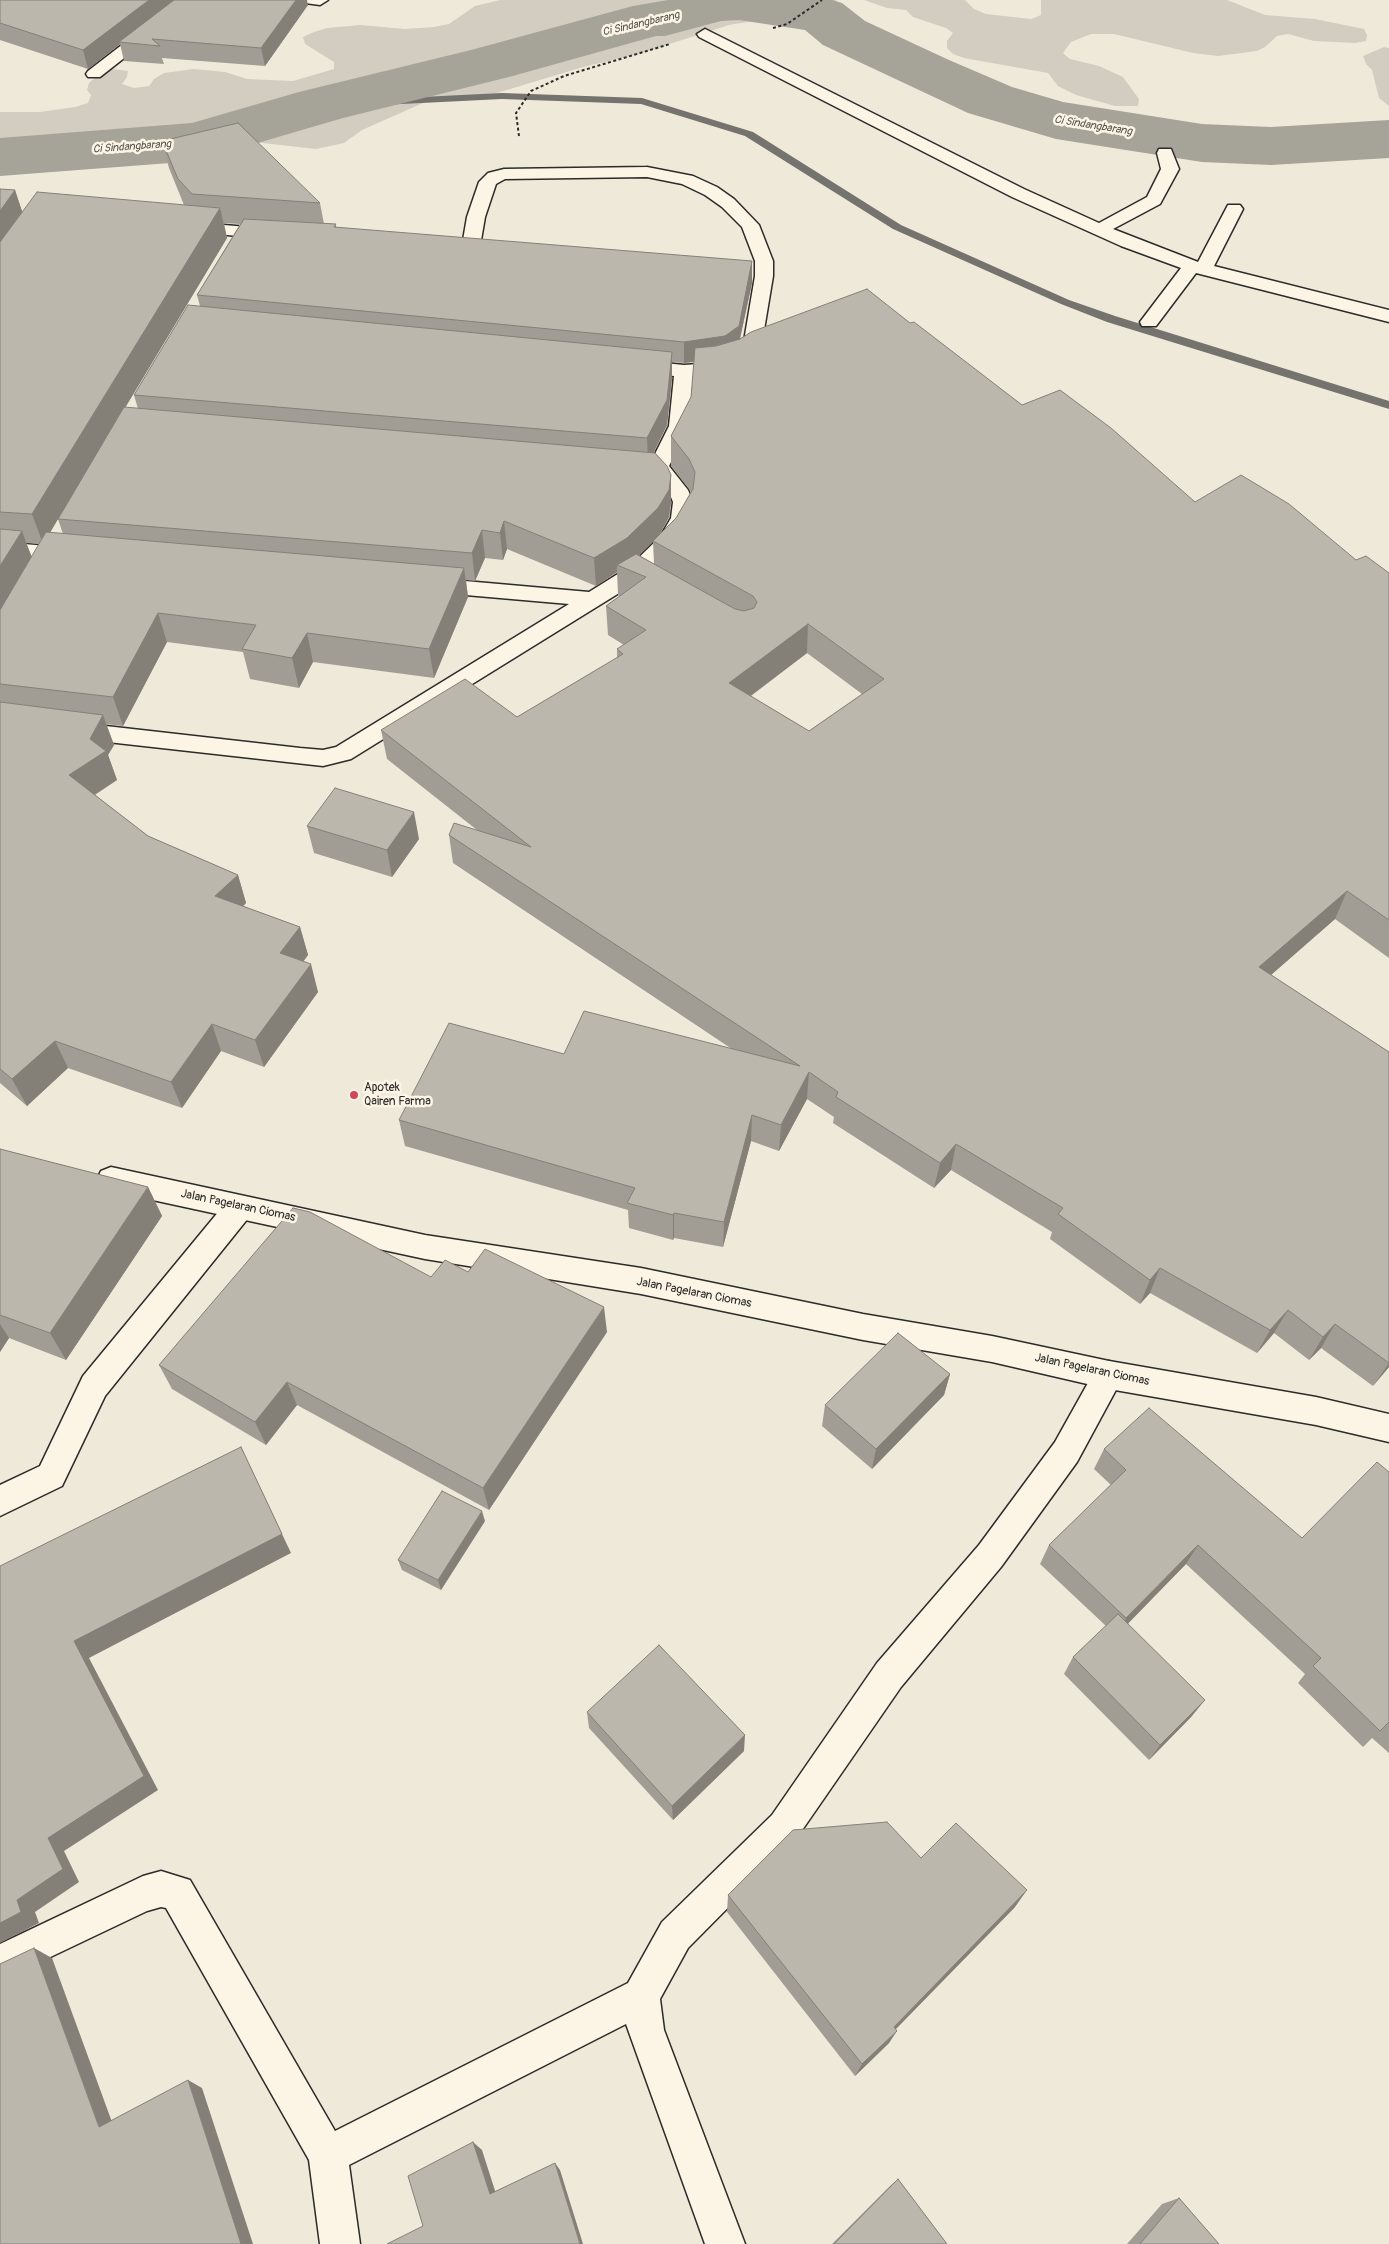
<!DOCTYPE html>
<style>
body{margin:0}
canvas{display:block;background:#efe9da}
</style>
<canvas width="1389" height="2244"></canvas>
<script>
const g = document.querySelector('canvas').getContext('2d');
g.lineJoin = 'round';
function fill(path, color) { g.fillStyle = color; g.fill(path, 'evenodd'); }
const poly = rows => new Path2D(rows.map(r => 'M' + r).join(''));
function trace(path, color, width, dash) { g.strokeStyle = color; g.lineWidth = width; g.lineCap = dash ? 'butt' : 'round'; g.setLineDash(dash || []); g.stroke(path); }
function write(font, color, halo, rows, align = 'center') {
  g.font = font + ' Pangolin,sans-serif'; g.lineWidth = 5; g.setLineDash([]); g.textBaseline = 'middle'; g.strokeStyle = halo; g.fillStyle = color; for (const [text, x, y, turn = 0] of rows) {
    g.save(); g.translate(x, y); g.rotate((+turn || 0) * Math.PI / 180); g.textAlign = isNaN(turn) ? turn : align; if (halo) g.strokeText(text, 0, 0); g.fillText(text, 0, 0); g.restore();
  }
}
fill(poly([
 [500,0,837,0,813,19,754,21,729,25,635,55,583,67,487,96,459,100,432,99,362,130,344,143,316,149,236,140,202,141,110,156,80,163,19,167,0,166,0,112,40,112,75,107,88,103,91,95,87,90,89,83,98,75,113,69,128,71,127,77,122,84,134,88,149,86,154,79,164,73,194,69,225,72,247,79,293,81,334,69,334,62,305,44,303,37,314,32,327,28,361,25,405,29,434,27,449,24,475,6],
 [864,0,965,0,974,9,986,14,1031,19,1041,15,1041,0,1227,0,1265,15,1315,19,1364,29,1367,35,1366,41,1355,43,1314,41,1288,34,1277,36,1265,47,1257,51,1218,56,1193,53,1114,34,1091,34,1071,42,1063,53,1070,59,1099,66,1123,77,1139,99,1138,106,1115,106,1076,95,1058,86,1048,73,964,58,953,54,947,48,947,41,953,33,946,28,913,17,906,10,887,8],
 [1384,47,1389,48,1389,106,1379,98,1372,70,1366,64,1363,56]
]), '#d2cdc0');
fill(poly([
 [502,93,642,98,753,132,901,225,1069,300,1115,316,1389,401,1389,409,1107,322,1061,304,893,229,745,136,641,104,502,99,321,108,316,105,321,102,502,93]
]), '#75736d');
fill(poly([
 [668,0,832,0,842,3,865,21,949,60,1012,87,1063,102,1202,124,1271,127,1389,120,1389,158,1271,165,1202,162,1056,139,968,113,823,45,805,30,739,20,721,21,665,36,656,36,509,77,343,118,196,161,0,176,0,138,192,123,299,92,471,50,633,6,668,0]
]), '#a6a399');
const street = poly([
 [180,0,198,0,100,77,88,77,86,74,88,71,180,0],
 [302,0,328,0,320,5,305,3,302,0],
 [705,29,1024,189,1099,223,1147,197,1161,169,1157,153,1159,149,1171,149,1179,169,1160,204,1113,229,1198,262,1228,205,1240,205,1243,209,1214,266,1389,310,1389,322,1196,273,1156,326,1142,326,1140,322,1181,268,1121,246,1012,197,699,37,697,34,705,29],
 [647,167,693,176,717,187,734,199,759,225,773,261,773,276,762,342,760,346,746,363,715,374,693,376,689,426,669,466,688,490,693,502,691,518,675,546,645,577,351,759,323,766,0,730,0,714,300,748,323,750,336,747,569,604,431,592,423,590,420,585,423,580,431,578,589,592,629,567,660,537,671,518,673,502,669,492,655,477,649,466,669,426,674,376,635,372,628,370,625,366,628,362,635,360,684,365,712,363,732,355,744,341,755,276,755,261,742,227,722,207,705,195,682,184,647,177,505,179,496,184,485,217,480,246,477,250,471,251,465,250,462,246,467,217,479,182,488,173,504,169,647,167],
 [188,222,272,229,278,230,281,234,278,238,272,239,182,231,179,227,182,223,188,222],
 [0,542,72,548,80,550,83,555,80,560,72,562,0,556,0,542],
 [239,1196,249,1199,253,1208,249,1217,105,1396,62,1486,0,1516,0,1485,40,1466,83,1376,229,1199,239,1196],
 [1109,1361,1120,1365,1124,1375,1077,1462,1001,1567,901,1687,796,1839,688,1948,660,1999,664,2030,745,2244,705,2244,626,2024,349,2165,360,2244,320,2244,309,2160,166,1908,161,1907,147,1911,0,1981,0,1944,143,1876,161,1871,190,1880,335,2131,628,1983,662,1922,772,1815,877,1663,979,1545,1055,1442,1098,1365,1109,1361]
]);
const secondary = poly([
 [111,1167,425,1235,641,1268,863,1314,992,1336,1109,1361,1316,1397,1389,1414,1389,1442,1316,1425,1109,1389,992,1362,863,1340,641,1294,425,1259,111,1191,101,1187,97,1179,101,1171,111,1167]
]);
trace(street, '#2b2b2b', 3);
trace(secondary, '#2b2b2b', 3);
trace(poly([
 [773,28,787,24,822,0],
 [519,136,516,113,531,91,564,76,670,44]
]), '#2b2b2b', 2, [3, 2.5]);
fill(street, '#fcf5e5');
fill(secondary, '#fcf5e5');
fill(poly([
 [0,0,308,5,265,66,162,58,164,64,124,61,120,44,88,69,0,40],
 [162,141,320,203,324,224,336,224,336,227,752,283,740,339,910,323,1022,405,1195,502,1389,573,1389,958,1335,919,1271,975,1389,1052,1389,1367,1373,1386,1321,1348,1309,1360,1274,1333,1257,1353,1150,1293,1140,1304,1050,1239,1052,1232,951,1170,934,1188,833,1123,834,1117,807,1099,779,1151,751,1141,723,1247,674,1238,673,1240,629,1228,628,1210,405,1146,399,1120,564,1054,732,1049,453,863,449,835,477,830,387,759,381,730,517,717,617,658,617,649,624,645,608,635,606,606,620,596,618,595,617,572,596,586,507,549,503,560,485,558,475,581,466,580,468,597,434,678,313,662,299,688,250,679,243,652,167,642,123,726,106,724,114,745,108,755,117,780,95,795,148,836,238,875,246,903,243,906,300,927,308,955,303,962,318,992,264,1067,221,1051,182,1108,68,1068,27,1106,0,1083,0,189,15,190,22,212,184,205,169,168],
 [224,223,240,224,197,295,200,306,134,395,138,409,125,408,227,238],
 [672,362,684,363,694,362,691,397,671,436,671,466,689,489,691,492,676,518,659,535,669,517,671,502,653,453,667,425,672,378],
 [58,519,63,534,50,533],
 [655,539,653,541,654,564,639,555],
 [26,543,40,544,32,557],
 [807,653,862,694,809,731,751,696],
 [307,826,419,839,392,877,314,853],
 [0,1149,148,1187,162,1216,66,1360,9,1338,0,1352],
 [468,1272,607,1332,489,1510,297,1405,266,1445,172,1389,159,1365,431,1277],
 [950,1374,944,1395,872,1469,822,1426,825,1405],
 [1104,1449,1302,1538,1389,1472,1389,1753,1372,1738,1363,1747,1298,1683,1305,1674,1186,1564,1128,1623,1192,1716,1149,1760,1064,1674,1073,1657,1106,1626,1040,1564,1049,1545,1111,1485,1094,1469],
 [485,1521,441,1590,402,1570,398,1560],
 [587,1712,744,1751,673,1820,589,1728],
 [921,1858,1015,1907,896,2029,889,2043,855,2076,727,1912,728,1895],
 [898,2179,947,2244,832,2244,891,2185],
 [1179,2198,1219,2244,1127,2244,1162,2204]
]), '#a29d94');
fill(poly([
 [149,0,177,0,119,42,120,44,88,69,83,50],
 [296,0,307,0,308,5,265,66,261,48],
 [15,190,25,220,0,253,0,211],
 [220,208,227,238,43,544,32,514],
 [752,261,752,283,738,347,724,357,684,363,684,342],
 [672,352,672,378,667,425,648,464,647,438],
 [671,475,671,502,669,517,659,536,628,566,617,565,617,572,596,586,594,558],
 [504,521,507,549,503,560,500,533],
 [482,530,485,558,475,581,472,553],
 [22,531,33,561,0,615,0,566],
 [464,568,468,597,434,678,429,649],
 [158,613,167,642,123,726,113,697],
 [808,624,807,653,729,712,729,683],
 [307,633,313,662,299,688,292,658],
 [103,715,114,745,108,755,117,780,80,804,69,775],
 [414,812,419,839,392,877,387,850],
 [238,875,246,903,225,924,215,896],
 [1347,891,1335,919,1248,995,1259,967],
 [300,927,308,955,288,981,280,953],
 [311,964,318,992,264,1067,255,1040],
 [212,1024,221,1051,182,1108,171,1082],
 [55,1041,68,1068,27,1106,12,1079],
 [809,1072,807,1099,779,1151,781,1125],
 [752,1115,751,1141,723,1247,724,1222],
 [956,1144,951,1170,934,1188,940,1163],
 [148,1187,162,1216,66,1360,50,1333],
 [674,1213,674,1238,673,1240,673,1215],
 [1160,1268,1150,1293,1140,1304,1150,1280],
 [604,1307,607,1332,489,1510,483,1488],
 [1288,1310,1274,1333,1257,1353,1270,1330],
 [0,1324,9,1338,0,1352],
 [1335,1324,1321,1348,1309,1360,1323,1337],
 [1389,1363,1389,1367,1373,1386],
 [950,1374,944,1395,872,1469,876,1449],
 [287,1382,297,1405,266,1445,255,1422],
 [241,1447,291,1553,89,1658,158,1790,64,1851,79,1882,35,1912,39,1923,0,1943,0,1923,17,1900,48,1838,74,1641],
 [482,1511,485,1521,441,1590,438,1580],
 [1198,1545,1186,1564,1116,1636,1126,1618],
 [1205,1700,1192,1716,1149,1760,1160,1745],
 [745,1735,744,1751,673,1820,672,1806],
 [1027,1890,1015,1907,886,2039,894,2027],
 [34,1948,52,1958,116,2133,99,2127],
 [897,2031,889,2043,855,2076,862,2064],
 [188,2080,202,2088,253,2244,241,2244],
 [473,2142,482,2150,498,2200,490,2194],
 [555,2163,560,2170,583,2244,580,2244]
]), '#848078');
const building = poly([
 [0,0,149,0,83,50,0,23,0,0],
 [174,0,296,0,261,48,152,39,160,46,119,42,174,0],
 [238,123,320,203,192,194,178,179,162,141,238,123],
 [0,189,15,190,0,211,0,189],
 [37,192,220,208,32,514,0,512,0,242,37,192],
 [244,219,336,224,334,227,752,261,739,326,725,336,684,342,197,295,244,219],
 [867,289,910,323,914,322,1022,405,1060,390,1111,428,1195,502,1241,475,1289,504,1356,560,1366,556,1389,573,1389,920,1347,891,1259,967,1389,1052,1389,1363,1335,1324,1323,1337,1288,1310,1270,1330,1160,1268,1150,1280,1058,1214,1063,1208,956,1144,940,1163,836,1097,838,1092,809,1072,781,1125,752,1115,724,1222,674,1213,673,1215,627,1203,635,1188,399,1120,449,1023,564,1054,584,1011,800,1066,449,835,454,823,531,847,381,730,465,679,517,717,623,654,617,649,646,630,606,606,646,577,617,565,636,554,735,609,744,611,754,608,757,602,753,596,653,541,676,518,693,489,695,472,689,459,671,436,691,397,695,348,716,346,740,339,751,332,867,289],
 [808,624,884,679,809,731,729,683,808,624],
 [188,305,672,352,667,400,647,438,134,395,188,305],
 [124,407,655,453,667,466,671,475,669,490,658,508,627,538,594,558,504,521,500,533,482,530,472,553,58,519,124,407],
 [0,529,22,531,0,566,0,529],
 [46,532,464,568,429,649,307,633,292,658,242,649,256,625,158,613,113,697,0,684,0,610,46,532],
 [0,702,103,715,90,739,106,751,69,775,148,836,238,875,215,896,300,927,280,953,311,964,255,1040,212,1024,171,1082,55,1041,12,1079,0,1069,0,702],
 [335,788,414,812,387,850,307,826,335,788],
 [0,1149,148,1187,50,1333,0,1315,0,1149],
 [293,1208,310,1212,431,1277,445,1260,468,1272,485,1249,604,1307,483,1488,287,1382,255,1422,159,1365,293,1208],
 [898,1333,950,1374,876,1449,825,1405,898,1333],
 [1149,1408,1302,1538,1377,1462,1389,1472,1389,1722,1380,1731,1313,1666,1321,1658,1198,1545,1126,1618,1049,1545,1126,1470,1104,1449,1149,1408],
 [241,1447,282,1534,74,1641,144,1776,48,1838,63,1869,17,1900,21,1912,0,1923,0,1566,241,1447],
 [442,1491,482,1511,438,1580,398,1560,442,1491],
 [1118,1614,1205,1700,1160,1745,1073,1657,1118,1614],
 [659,1645,745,1735,672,1806,587,1712,659,1645],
 [887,1822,921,1858,956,1823,1027,1890,894,2027,897,2031,862,2064,728,1895,793,1830,887,1822],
 [34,1948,99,2127,188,2080,241,2244,0,2244,0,1964,34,1948],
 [473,2142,490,2194,555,2163,580,2244,387,2244,423,2226,408,2176,473,2142],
 [898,2179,947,2244,834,2244,898,2179],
 [1179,2198,1219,2244,1140,2244,1179,2198]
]);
fill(building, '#bcb7ac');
trace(building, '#848078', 1);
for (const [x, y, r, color] of [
 [354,1095,5,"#d1495b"]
]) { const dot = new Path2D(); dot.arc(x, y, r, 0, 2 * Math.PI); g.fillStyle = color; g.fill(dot); trace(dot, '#fcf5e5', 2); }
write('italic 11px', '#565552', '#fcf5e5', [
 ["Ci Sindangbarang",641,24,-13],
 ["Ci Sindangbarang",1093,126,9],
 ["Ci Sindangbarang",132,147,-4]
]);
write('12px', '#2b2b2b', '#fcf5e5', [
 ["Apotek",364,1088],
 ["Qairen Farma",364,1102]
], 'left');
write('12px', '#2b2b2b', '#fcf5e5', [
 ["Jalan Pagelaran Ciomas",238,1206,12],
 ["Jalan Pagelaran Ciomas",694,1293,11],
 ["Jalan Pagelaran Ciomas",1092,1370,12]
]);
</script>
